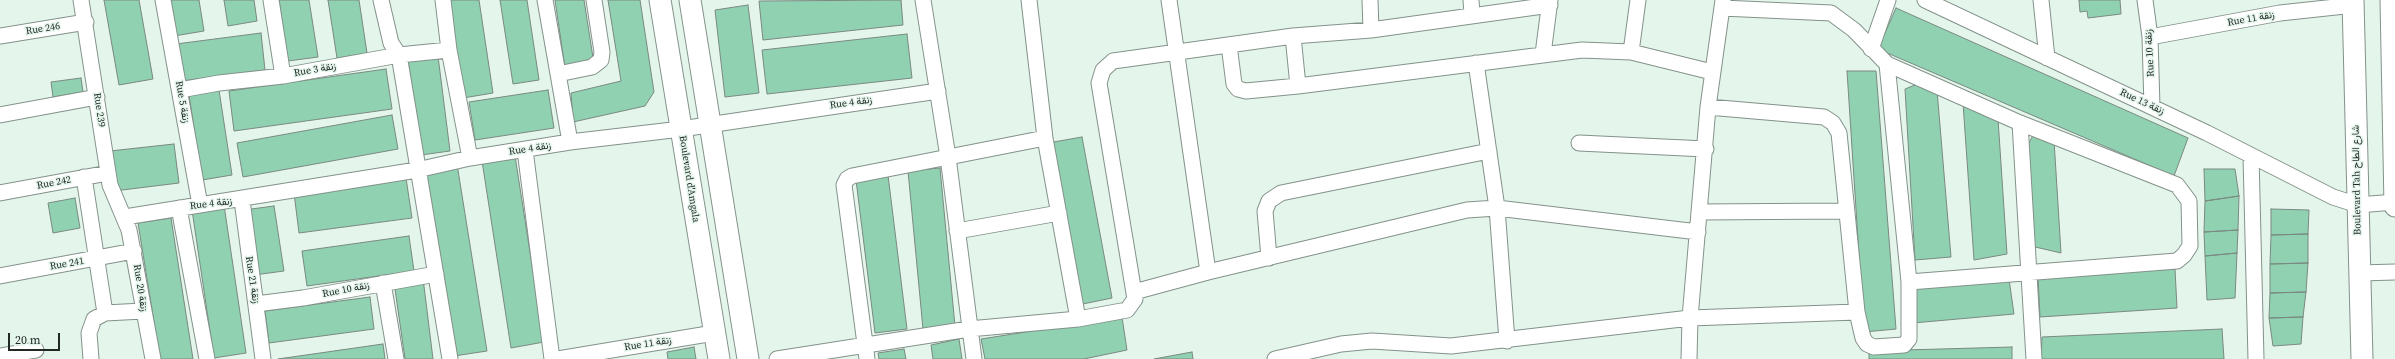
<!DOCTYPE html>
<meta charset="utf-8">
<style>
body{margin:0}
#map{position:relative;width:2395px;height:359px;overflow:hidden;background:#e4f5ec;font-family:"Source Serif 4",serif}
canvas{display:block}
.scale{position:absolute;left:8px;top:333px;width:52px;height:18px;box-sizing:border-box;border:2px solid #222925;border-top:0;padding-left:5px;font-size:12px;line-height:14px;white-space:nowrap;color:#222925;-webkit-text-stroke:3px #e4f5ec;paint-order:stroke}
</style>
<div id="map">
<canvas width="2395" height="359"></canvas>
<div class="scale">20 m</div>
</div>
<script>
const g = document.querySelector('canvas').getContext('2d');
g.lineJoin = 'round';
function fill(path, color) { g.fillStyle = color; g.fill(path, 'evenodd'); }
const poly = rows => new Path2D(rows.map(r => 'M' + r).join(''));
function trace(path, color, width, dash) { g.strokeStyle = color; g.lineWidth = width; g.lineCap = dash ? 'butt' : 'round'; g.setLineDash(dash || []); g.stroke(path); }
function write(font, color, halo, rows, align = 'center') {
  g.font = font + ' "Source Serif 4",Vazirmatn,serif'; g.lineWidth = 3; g.setLineDash([]); g.textBaseline = 'middle'; g.strokeStyle = halo; g.fillStyle = color; for (const [text, x, y, turn = 0] of rows) {
    g.save(); g.translate(x, y); g.rotate((+turn || 0) * Math.PI / 180); g.textAlign = isNaN(turn) ? turn : align; if (halo) g.strokeText(text, 0, 0); g.fillText(text, 0, 0); g.restore();
  }
}
const building = poly([
 [104,0,139,0,153,79,119,85,104,0],
 [169,0,199,0,204,31,174,36,169,0],
 [224,0,254,0,257,21,228,26,224,0],
 [279,0,309,0,318,57,288,61,279,0],
 [328,0,359,0,367,53,337,58,328,0],
 [448,0,479,0,493,93,463,98,448,0],
 [500,0,527,0,539,80,513,84,500,0],
 [555,0,584,0,594,64,565,68,555,0],
 [608,0,640,0,654,92,645,106,573,122,571,93,621,81,608,0],
 [901,0,903,25,763,40,759,1,901,0],
 [2079,0,2120,0,2121,14,2088,18,2087,11,2080,12,2079,0],
 [748,5,759,93,725,97,715,10,748,5],
 [1896,8,2188,138,2174,176,1878,49,1896,8],
 [261,33,265,70,181,81,176,44,261,33],
 [907,34,912,78,767,94,762,50,907,34],
 [438,56,450,151,421,155,408,60,438,56],
 [386,69,392,109,234,131,229,91,386,69],
 [1847,71,1876,71,1896,329,1864,332,1847,71],
 [81,78,83,92,53,97,51,82,81,78],
 [1920,83,1937,90,1951,257,1915,260,1905,89,1920,83],
 [219,90,232,175,202,180,189,95,219,90],
 [548,90,554,128,475,140,469,102,548,90],
 [1963,103,1998,119,2007,254,1974,260,1963,103],
 [392,115,398,149,243,177,237,143,392,115],
 [2035,132,2054,140,2061,253,2031,246,2025,150,2035,132],
 [1082,137,1112,298,1078,305,1048,143,1082,137],
 [174,144,179,183,114,191,110,151,174,144],
 [515,156,544,342,511,348,482,161,515,156],
 [457,164,487,351,454,356,424,170,457,164],
 [940,168,955,326,923,329,908,171,940,168],
 [2204,169,2235,169,2239,196,2205,201,2204,169],
 [888,175,907,329,875,333,856,180,888,175],
 [406,178,412,218,299,233,294,193,406,178],
 [2239,196,2238,230,2204,232,2205,201,2239,196],
 [75,198,80,228,53,233,48,203,75,198],
 [224,205,246,353,214,358,192,210,224,205],
 [274,206,284,271,254,275,244,210,274,206],
 [2271,209,2309,210,2308,234,2271,235,2271,209],
 [171,218,193,359,160,359,138,223,171,218],
 [2238,230,2237,253,2205,256,2204,232,2238,230],
 [2308,234,2308,263,2270,264,2271,235,2308,234],
 [409,236,414,271,307,286,302,251,409,236],
 [2237,253,2235,298,2207,300,2205,256,2237,253],
 [2308,263,2306,292,2270,293,2270,264,2308,263],
 [2175,269,2177,308,2040,317,2038,277,2175,269],
 [423,278,433,359,405,359,394,282,423,278],
 [2009,279,2014,314,1913,323,1913,286,2009,279],
 [2306,292,2303,317,2269,318,2270,293,2306,292],
 [370,297,374,329,269,343,265,311,370,297],
 [1122,317,1127,350,1084,359,985,359,981,339,1122,317],
 [2303,317,2301,344,2273,346,2269,318,2303,317],
 [2222,329,2224,359,2041,359,2042,337,2222,329],
 [959,339,962,359,933,359,931,345,959,339],
 [383,344,385,359,278,359,383,344],
 [694,347,696,359,668,359,667,352,694,347],
 [2012,347,2012,359,1869,359,1869,351,2012,347],
 [904,349,906,359,879,359,878,353,904,349],
 [1192,352,1193,359,1154,359,1192,352]
]);
fill(building, '#90d1b1');
trace(building, '#7a8981', 1);
const street = poly([
 [81,0,110,185,129,230,153,359],
 [163,0,200,205],
 [271,0,283,76],
 [381,0,391,43,399,55,450,359],
 [443,0,449,50,470,158],
 [545,0,570,142],
 [923,0,948,157,974,359],
 [1029,0,1045,138,1078,319],
 [1169,0,1208,272],
 [1370,0,1371,30],
 [1471,0,1472,14],
 [1925,0,2207,133,2333,197,2358,205,2395,202],
 [2041,0,2047,58],
 [2145,0,2150,37,2152,107],
 [1722,8,1831,13,1854,30,1887,64,2020,123,2177,185,2189,201,2190,246,2184,255,2177,261,1909,282],
 [0,36,86,22],
 [1293,36,1298,86],
 [2150,37,2280,13,2354,5],
 [1229,45,1234,84,1238,89,1246,91,1298,86,1582,50,1631,52,1712,72],
 [1871,49,1888,0],
 [1631,52,1638,0],
 [1543,54,1550,0],
 [1476,63,1497,208,1507,341],
 [558,74,592,67,601,60,602,52,594,0],
 [180,90,219,83,283,76,399,55,449,50],
 [1708,107,1824,117,1833,123,1839,133,1857,312,1863,338,1867,344,1874,347,1904,345,1909,339,1909,282,1887,64],
 [0,115,97,97],
 [2020,123,2034,359],
 [1579,143,1706,149],
 [525,150,552,359],
 [2251,156,2256,359],
 [84,177,105,313],
 [0,193,108,173],
 [242,200,263,359],
 [179,208,207,359],
 [1699,212,1845,211],
 [125,217,417,170,470,158,570,142,681,129,938,91],
 [957,231,1059,213],
 [1269,258,1265,211,1269,201,1281,193,1489,151],
 [2360,273,2395,272],
 [0,276,134,251],
 [383,283,396,359],
 [1134,292,1208,272,1467,210,1497,208,1698,232],
 [256,304,303,298,436,274],
 [0,356,36,350],
 [91,359,89,333,94,319,105,313,143,311],
 [558,359,714,333],
 [777,359,969,329,1078,319,1127,310,1135,299,1099,83,1103,70,1113,61,1293,36,1371,30,1550,5],
 [867,359,844,185,847,179,852,176,1045,138],
 [1275,359,1341,344,1372,341,1451,346,1690,318,1857,312],
 [1689,359,1690,318,1708,107,1723,0]
]);
const secondary = poly([
 [660,0,719,359],
 [690,0,748,359],
 [2353,0,2362,359],
 [2391,0,2395,206]
]);
trace(street, '#83928a', 17);
trace(secondary, '#83928a', 23);
trace(street, '#fff', 15);
trace(secondary, '#fff', 21);
write('10px', '#222925', '#e4f5ec', [
 ["Rue 11 زنقة",2251,19,-10],
 ["Rue 246",43,29,-9],
 ["Rue 10 زنقة",2150,53,-93],
 ["Rue 3 زنقة",315,70,-10],
 ["Rue 5 زنقة",182,102,80],
 ["Rue 13 زنقة",2142,102,25],
 ["Rue 4 زنقة",851,103,-8],
 ["Rue 239",99,110,82],
 ["Rue 4 زنقة",530,149,-9],
 ["Boulevard d'Amgala",689,179,81],
 ["Boulevard Tah شارع الطاح",2357,180,-91],
 ["Rue 242",54,183,-11],
 ["Rue 4 زنقة",211,204,-7],
 ["Rue 241",67,264,-10],
 ["Rue 21 زنقة",252,280,81],
 ["Rue 20 زنقة",140,288,81],
 ["Rue 10 زنقة",346,290,-11],
 ["Rue 11 زنقة",648,344,-9]
]);
</script>
